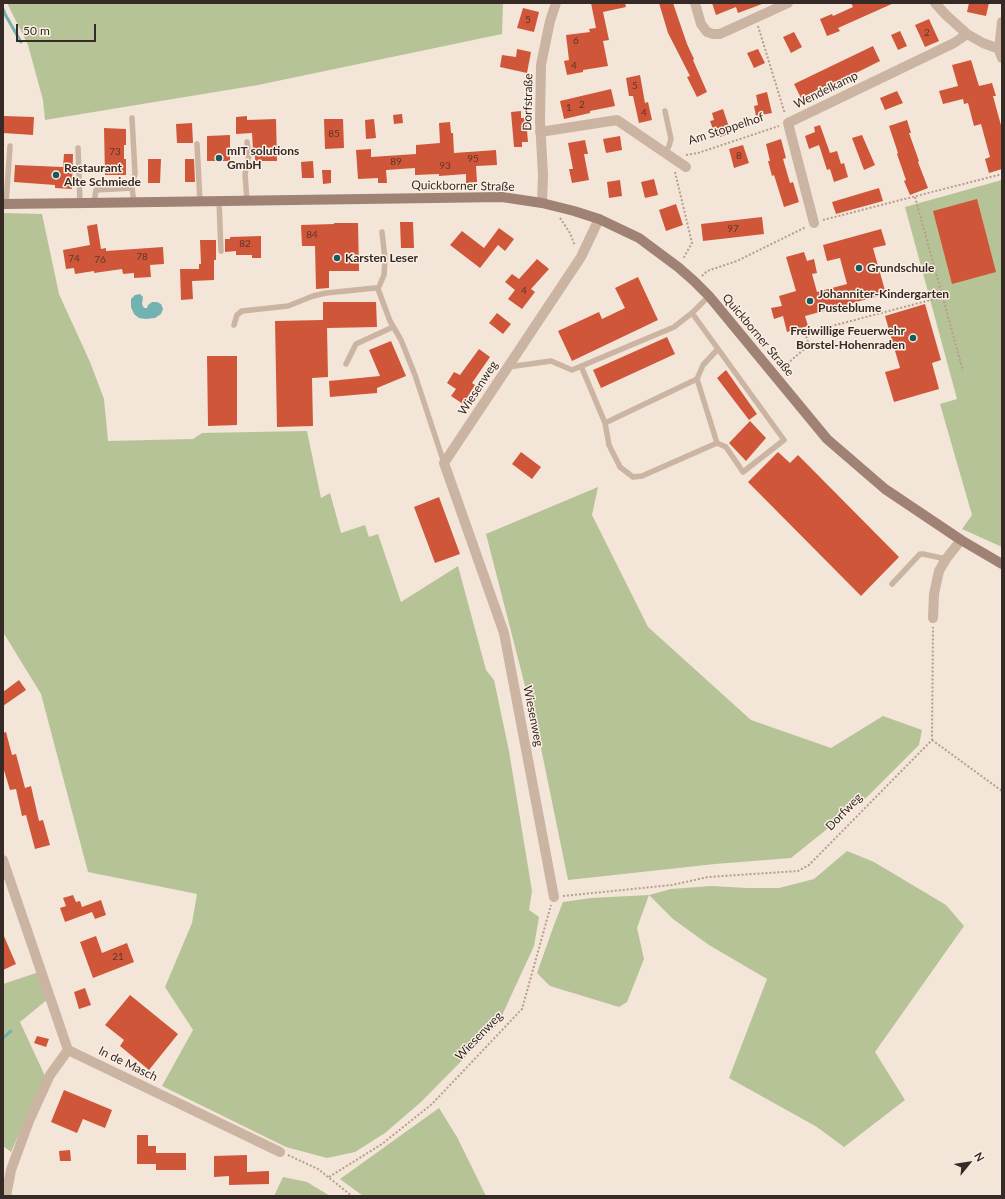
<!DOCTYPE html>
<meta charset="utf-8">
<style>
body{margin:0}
#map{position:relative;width:1005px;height:1199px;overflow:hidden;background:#f3e5d8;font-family:Lato,sans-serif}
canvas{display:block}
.frame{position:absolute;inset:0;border:4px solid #362a26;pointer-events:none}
.north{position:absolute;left:949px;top:1143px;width:40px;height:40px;-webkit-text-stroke:3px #fbefe4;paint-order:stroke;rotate:60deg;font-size:11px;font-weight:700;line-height:16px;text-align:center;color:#362a26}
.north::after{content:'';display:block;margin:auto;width:14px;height:18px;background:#362a26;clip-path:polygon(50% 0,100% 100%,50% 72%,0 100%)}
.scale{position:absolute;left:16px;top:24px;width:80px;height:18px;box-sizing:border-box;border:2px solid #362a26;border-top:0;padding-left:5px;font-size:12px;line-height:14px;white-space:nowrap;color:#362a26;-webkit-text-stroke:3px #fbefe4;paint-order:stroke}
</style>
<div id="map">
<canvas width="1005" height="1199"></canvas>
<div class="frame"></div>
<div class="north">N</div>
<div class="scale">50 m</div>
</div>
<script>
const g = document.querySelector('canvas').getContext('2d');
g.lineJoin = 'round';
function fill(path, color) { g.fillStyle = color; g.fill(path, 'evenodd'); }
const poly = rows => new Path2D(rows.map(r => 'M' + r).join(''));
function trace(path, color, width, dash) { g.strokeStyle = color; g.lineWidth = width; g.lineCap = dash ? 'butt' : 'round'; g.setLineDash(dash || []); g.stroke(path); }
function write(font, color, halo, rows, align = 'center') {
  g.font = font + ' Lato,sans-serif'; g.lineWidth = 3; g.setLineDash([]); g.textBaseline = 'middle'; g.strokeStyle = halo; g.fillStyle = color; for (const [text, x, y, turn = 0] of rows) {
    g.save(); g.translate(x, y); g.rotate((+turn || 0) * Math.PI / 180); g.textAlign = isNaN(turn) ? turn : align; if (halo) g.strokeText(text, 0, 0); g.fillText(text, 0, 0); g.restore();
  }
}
fill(poly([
 [7,3,503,3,502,34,258,85,45,120,43,100,28,45],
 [1002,180,1002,547,962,529,972,515,940,404,957,399,905,207],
 [3,213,42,214,59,294,90,362,104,399,108,441,193,439,202,433,307,431,321,498,330,493,341,533,365,525,369,537,378,534,401,602,458,566,486,670,494,680,509,751,532,891,529,910,539,917,534,946,498,1024,421,1102,385,1133,355,1152,327,1158,286,1147,162,1086,193,1030,165,987,192,923,197,894,88,872,41,694,3,632],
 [598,487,592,515,648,627,751,720,831,748,883,716,922,730,919,745,868,796,791,858,715,864,568,880,541,748,486,534],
 [847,851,874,862,946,905,964,926,875,1052,905,1100,844,1147,817,1127,729,1078,767,979,709,945,673,919,649,895,637,928,644,959,627,1002,619,1007,550,986,537,973,554,925,563,902,591,898,649,895,671,889,711,886,747,888,779,888,814,879],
 [39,972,48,999,20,1022,45,1076,11,1152,3,1146,3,984],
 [439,1108,457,1137,486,1196,363,1196,340,1179],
 [283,1177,307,1182,330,1196,274,1196]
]), '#b6c397');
fill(poly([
 [140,294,143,297,142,304,144,308,147,308,148,305,152,302,157,302,161,304,163,309,161,314,155,318,146,319,139,318,134,314,131,307,131,299,135,295]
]), '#74b2b2');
trace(poly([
 [3,9,6,16,21,42],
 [3,1038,11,1031]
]), '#74b2b2', 3);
fill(poly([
 [591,3,625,3,626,7,603,12,609,40,603,41,608,66,583,70,583,72,567,75,564,61,569,60,566,35,590,32,589,29,596,28],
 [659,3,673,3,687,44,694,59,693,60,707,92,697,97,687,77,690,76,668,33],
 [712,3,762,3,762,4,738,13,736,7,716,15],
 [851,3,894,3,838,28,840,31,827,36,820,19,832,14,833,16,853,7],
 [969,3,989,3,986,16,967,12],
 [523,8,539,12,534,32,517,28],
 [929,19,939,41,925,47,915,25],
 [900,31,907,46,898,50,891,35],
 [794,32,802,47,791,53,783,37],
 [873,46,880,61,830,86,829,84,801,98,794,84],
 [517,49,531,52,527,73,500,67,502,55,516,57],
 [758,49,765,63,754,68,747,53],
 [971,60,979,86,992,83,996,96,993,96,1002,129,1002,169,989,173,985,159,990,157,981,124,974,126,968,103,964,104,963,99,943,104,939,91,958,86,952,65],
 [640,75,645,103,648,102,652,120,639,123,633,96,629,96,626,78],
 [611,89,615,106,590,111,590,113,564,119,560,101],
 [897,91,903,103,885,110,880,98],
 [767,92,772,113,756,116,754,106,758,105,756,95],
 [723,109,731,133,720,137,717,128,713,129,710,121,714,120,712,113],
 [521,111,521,118,526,118,528,142,522,142,522,147,514,147,511,112],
 [402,114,403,123,394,124,393,115],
 [3,116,34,117,33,135,3,133],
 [247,116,247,120,276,119,277,161,255,161,255,151,253,150,252,133,236,134,236,117],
 [324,119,343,119,344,148,325,149],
 [374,119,376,138,366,139,365,120],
 [907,120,911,133,909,133,919,161,918,162,928,188,910,195,904,181,906,180,897,154,898,153,889,126],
 [450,122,451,133,453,133,454,153,496,150,497,165,476,166,477,182,466,183,466,174,439,176,439,174,415,175,415,168,386,170,387,183,378,183,378,178,358,179,356,150,371,149,371,157,416,154,416,145,440,143,439,123],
 [192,123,193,143,177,143,176,124],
 [820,125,830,153,837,151,841,164,844,163,848,177,834,182,830,169,827,170,819,145,809,149,805,136,815,132,814,127],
 [104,128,126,129,126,145,124,145,124,159,126,159,126,175,105,175],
 [230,135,230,161,207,161,207,136],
 [862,135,875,165,864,170,852,138],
 [620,136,622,150,606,153,603,139],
 [781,139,786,158,783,159,790,183,793,182,799,202,784,207,774,175,772,176,768,161,770,161,766,144],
 [585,140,588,154,584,154,589,180,572,183,569,169,573,169,568,143],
 [743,145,749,163,734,168,729,149],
 [64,154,73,154,72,189,55,188,55,185,14,182,15,165,63,167],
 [148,159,161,159,160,183,148,183],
 [185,159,194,159,195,182,185,182],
 [313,161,314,178,302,178,301,162],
 [322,170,331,170,331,183,323,184],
 [654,179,658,195,645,198,641,182],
 [620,180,622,196,609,198,607,182],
 [879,188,883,201,836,214,832,202],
 [977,199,996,272,952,284,933,211],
 [676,204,683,225,666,231,659,210],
 [762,217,764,234,703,241,701,224],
 [400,222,413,222,414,248,401,248],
 [334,223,358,223,359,271,329,271,329,288,316,289,315,246,302,246,301,225,334,224],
 [97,224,101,249,106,248,106,251,163,247,164,264,150,265,151,277,134,278,134,273,123,274,122,269,94,273,94,271,75,274,74,268,66,269,63,250,90,245,87,226],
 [499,228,514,239,505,251,498,245,480,268,450,245,462,231,484,248],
 [881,229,886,245,873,248,886,294,805,316,808,326,787,332,783,316,774,319,771,308,782,306,779,296,796,291,786,257,804,252,807,261,814,259,817,273,812,274,817,292,847,284,840,258,827,261,823,245],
 [261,236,261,258,252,258,252,255,236,255,236,251,225,252,225,239,230,239,230,237],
 [200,240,216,240,216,260,214,260,214,280,192,281,193,299,181,300,180,269,199,269,199,264,201,264],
 [537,259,549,269,531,289,535,292,522,309,508,299,515,290,505,282,512,274,519,279],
 [638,277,658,320,572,361,558,331,599,312,602,319,625,308,615,288],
 [323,302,376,302,377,327,327,328,328,377,312,378,313,426,277,427,275,321,323,320],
 [925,304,941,360,932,363,939,389,894,402,885,372,900,368,885,316],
 [497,313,511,324,503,334,489,323],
 [667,337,675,354,601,388,593,370],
 [391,341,406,376,377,388,377,393,330,397,329,381,380,376,369,350],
 [479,349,490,357,472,383,475,385,463,404,451,396,456,389,447,383,454,372,460,375],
 [207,356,237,356,237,425,208,426],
 [726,370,757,414,749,420,717,378],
 [750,421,766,438,746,461,729,443],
 [521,452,541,467,532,479,512,464],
 [778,452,790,463,798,455,899,557,861,596,748,482],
 [439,497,460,554,435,563,414,507],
 [19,680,26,690,3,706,3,692],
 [6,732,12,755,16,754,25,788,31,786,39,821,43,820,50,845,35,849,26,815,22,816,16,789,10,790,3,767,3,733],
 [73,895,76,902,80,901,82,907,101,900,106,915,95,919,92,912,65,922,60,908,66,906,63,898],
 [3,934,16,964,3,970],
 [96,936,102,953,127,943,134,962,93,978,80,942],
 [85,988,91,1005,79,1009,74,992],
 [130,995,178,1034,149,1070,120,1046,124,1040,105,1025],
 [37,1036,49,1039,46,1047,34,1043],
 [64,1090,112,1110,105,1128,83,1119,77,1133,51,1122],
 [137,1135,148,1135,148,1146,156,1146,156,1153,186,1153,186,1170,156,1170,156,1164,137,1164],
 [70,1150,71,1161,60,1161,59,1151],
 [247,1155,247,1172,269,1171,269,1184,229,1185,229,1176,214,1177,214,1156]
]), '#d05639');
trace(poly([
 [758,26,785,114],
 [686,155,698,153,779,126],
 [675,172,692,243,683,259],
 [915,197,963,371],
 [560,218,570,233,575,246],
 [823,220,1002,174],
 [702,276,707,271,737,261,806,227],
 [781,369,809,345,805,333,942,297],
 [932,740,1002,791],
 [563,896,672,885,708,877,798,871,809,865,932,740,933,627],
 [288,1155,318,1169,352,1196],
 [329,1177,382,1144,432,1104,522,1009,551,905]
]), '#b89d8d', 2, [2, 2]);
trace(poly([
 [132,118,135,173,132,188],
 [197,144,200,202],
 [78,148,80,203],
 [665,153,669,146,671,139,665,111],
 [219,201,221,251],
 [247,201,245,174,249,155,247,142],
 [94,203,96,190,132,188,134,203],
 [6,204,10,146],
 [378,289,384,275,385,259,382,232],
 [234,325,237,315,242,311,288,306,313,296,326,293,375,288,378,289,390,321,401,340,415,375,444,463],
 [346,364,356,344,393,327],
 [581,366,605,423,609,445,620,467,633,477,642,476,717,443,726,447,743,472,784,440,692,313],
 [508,367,551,361,572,370,674,327,692,313,709,296],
 [605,423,697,379],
 [717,443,697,379,703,365,718,349],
 [892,584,920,554,923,554,946,559]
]), '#ccb4a3', 5.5);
trace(poly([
 [695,3,701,24,707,32,713,34,720,34,788,3],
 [935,3,946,15,967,34,983,43,1002,50],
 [1002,22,999,50,1002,58],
 [540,132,617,120,686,167],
 [542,203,543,175,540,121,541,65,550,21,556,3],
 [814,223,788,123,954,43,967,34],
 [933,618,934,594,939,571,946,559,961,540],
 [3,860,68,1050,280,1152],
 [554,897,504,633,444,463,581,257,599,219],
 [6,1196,11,1170,29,1121,50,1075,68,1050]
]), '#ccb4a3', 10);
trace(poly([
 [3,204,86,203,502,197,542,203,574,211,599,219,639,238,678,267,694,281,709,296,827,439,885,489,961,540,1002,564]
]), '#a08274', 10);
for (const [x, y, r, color] of [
 [219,158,4,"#185a5b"],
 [56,175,4,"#185a5b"],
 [337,258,4,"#185a5b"],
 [859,268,4,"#185a5b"],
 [810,301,4,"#185a5b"],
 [913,338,4,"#185a5b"]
]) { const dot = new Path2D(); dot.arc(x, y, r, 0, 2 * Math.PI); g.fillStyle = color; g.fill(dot); trace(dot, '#fbefe4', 1.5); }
write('10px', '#5c352b', null, [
 ["5",528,20],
 ["2",927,33],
 ["6",576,41],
 ["4",574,66],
 ["5",635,86],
 ["2",582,105],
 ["1",569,108],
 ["4",644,113],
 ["85",334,134],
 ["73",115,152],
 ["8",739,156],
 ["95",473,159],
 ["89",396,162],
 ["93",445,166],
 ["97",733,229],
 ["84",312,235],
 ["82",245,244],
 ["78",142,257],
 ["74",74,259],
 ["76",100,260],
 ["4",524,291],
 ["21",118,957]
]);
write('12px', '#362a26', '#fbefe4', [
 ["Wendelkamp",826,90,-26],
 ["Dorfstraße",528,102,-89],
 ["Am Stoppelhof",726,129,-18],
 ["Quickborner Straße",463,186,1],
 ["Quickborner Straße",758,335,50],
 ["Wiesenweg",478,388,-57],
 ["Wiesenweg",533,716,79],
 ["Dorfweg",844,812,-46],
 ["Wiesenweg",479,1036,-46],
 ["In de Masch",128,1064,26]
]);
write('bold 12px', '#362a26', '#fbefe4', [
 ["mIT solutions",227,151],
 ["GmbH",227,165],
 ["Restaurant",64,168],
 ["Alte Schmiede",64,182],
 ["Karsten Leser",345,258],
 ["Grundschule",867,268],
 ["Johanniter-Kindergarten",818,294],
 ["Pusteblume",818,308],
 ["Freiwillige Feuerwehr",905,331,"right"],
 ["Borstel-Hohenraden",905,345,"right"]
], 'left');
</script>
